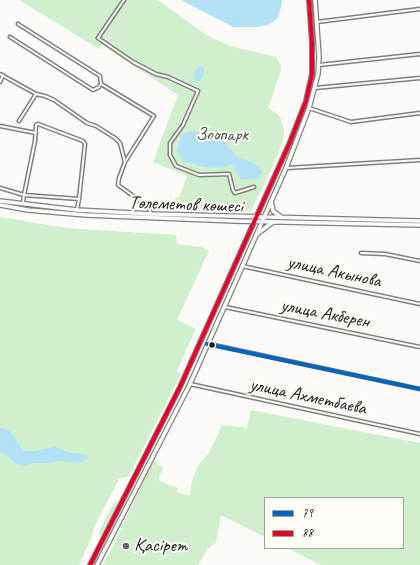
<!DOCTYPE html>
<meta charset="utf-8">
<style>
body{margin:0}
#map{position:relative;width:420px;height:565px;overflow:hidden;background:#fcfbf8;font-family:Caveat,sans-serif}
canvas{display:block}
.legend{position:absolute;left:264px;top:497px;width:140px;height:52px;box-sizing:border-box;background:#fdfcf7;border:1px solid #a3a29f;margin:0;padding:5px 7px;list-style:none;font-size:12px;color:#1c1c1c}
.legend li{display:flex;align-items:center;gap:8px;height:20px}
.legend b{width:20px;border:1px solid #a3a29f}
</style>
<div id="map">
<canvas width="420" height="565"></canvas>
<ul class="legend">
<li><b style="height:5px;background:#0065bd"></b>79</li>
<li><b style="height:5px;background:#e4002b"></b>88</li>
</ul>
</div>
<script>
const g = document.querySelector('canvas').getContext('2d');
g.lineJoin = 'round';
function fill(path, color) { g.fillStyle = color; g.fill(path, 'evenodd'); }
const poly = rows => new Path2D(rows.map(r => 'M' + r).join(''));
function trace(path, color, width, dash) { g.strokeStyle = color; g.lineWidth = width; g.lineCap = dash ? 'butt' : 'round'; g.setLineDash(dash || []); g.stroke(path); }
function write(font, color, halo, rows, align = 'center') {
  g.font = font + ' Caveat,sans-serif'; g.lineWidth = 4; g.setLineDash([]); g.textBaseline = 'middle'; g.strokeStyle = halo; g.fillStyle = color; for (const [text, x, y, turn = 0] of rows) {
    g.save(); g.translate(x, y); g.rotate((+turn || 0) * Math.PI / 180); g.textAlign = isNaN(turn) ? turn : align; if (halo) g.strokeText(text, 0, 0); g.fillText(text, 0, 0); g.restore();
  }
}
fill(poly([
 [19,0,158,0,208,36,231,46,276,57,281,66,281,70,268,108,276,113,280,117,284,131,284,138,271,170,251,211,173,206,176,197,179,198,187,176,153,162,178,95,102,45,99,49],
 [0,217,66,228,176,235,177,244,202,247,209,251,177,320,196,329,177,371,181,374,129,476,119,479,93,529,93,534,79,565,0,565],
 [251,410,420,443,420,565,321,565,287,548,403,548,403,498,265,498,265,537,221,515,216,542,207,550,198,565,102,565,110,552,149,468,153,462,162,466,163,469,159,478,160,481,178,488,177,492,190,496,192,481,199,464,209,453,222,425,247,428],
 [115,501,118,503,101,536,99,531]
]), '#d0efcd');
fill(poly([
 [181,0,282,0,282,3,278,18,268,25,258,27,233,27],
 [200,66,204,68,204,72,202,78,198,82,195,82,194,74,197,68],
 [194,131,211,133,224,142,231,149,235,156,247,160,259,166,262,171,259,179,250,180,240,179,235,169,231,165,220,168,205,167,182,161,177,151,180,140,185,132],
 [0,427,10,431,24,451,34,451,55,447,70,453,84,454,88,457,87,459,79,463,59,461,47,463,33,463,23,466,17,464,1,452,0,449]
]), '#b3e2f7');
const street = poly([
 [124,0,98,38,133,62,156,74,168,77,198,91,183,125,170,143,170,155,176,166,199,175,229,174,233,190,235,193,254,187],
 [317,22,420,9],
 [10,37,93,90,99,87,101,84,100,76,18,24],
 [319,65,420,54],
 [0,74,36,94,45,96,54,100,87,123,96,126,115,138,120,143,125,162],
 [0,82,3,75],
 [101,84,154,116,125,162,119,178,118,185,147,206,151,213],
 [315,88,420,78],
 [309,108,351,122,420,113],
 [19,121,36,94],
 [38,124,83,141,85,144,79,199,24,195,35,141,36,125,38,124],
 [0,126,36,133],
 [287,168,420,160],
 [0,188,24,195,23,203],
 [77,210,79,199],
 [361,253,385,254,420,261],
 [242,266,420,304],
 [225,307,420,347],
 [209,344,420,389],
 [190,384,420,434]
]);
const primary = poly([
 [0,201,77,210,152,214,420,221],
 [271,201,273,211,281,217],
 [0,205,28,210,86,215,235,221,420,225],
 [257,234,273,222],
 [90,565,180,387,290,142,306,101,312,74,312,43,309,0],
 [97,565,190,384,286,168,309,108,318,74,319,56,315,0]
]);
trace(street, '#81807f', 5);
trace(primary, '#81807f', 6);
trace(street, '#fbfbf9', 2);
trace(primary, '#fbfbf9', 3.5);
trace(poly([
 [207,344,420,389]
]), '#0065bd', 4);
trace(poly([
 [90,565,180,387,290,142,306,101,312,74,312,43,309,0]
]), '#e4002b', 4);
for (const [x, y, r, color] of [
 [212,345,3.5,"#1c1c1c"],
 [126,546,4,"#6a6a69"]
]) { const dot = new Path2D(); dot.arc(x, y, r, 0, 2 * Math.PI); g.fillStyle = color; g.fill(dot); trace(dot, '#fdfcf7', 1.5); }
write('19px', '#475846', '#fdfcf7', [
 ["Зоопарк",222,135]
]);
write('19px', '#1c1c1c', '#fdfcf7', [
 ["Төлеметов көшесі",186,205,2],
 ["улица Акынова",334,272,12],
 ["улица Акберен",325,314,11],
 ["улица Ахметбаева",308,397,12]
]);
write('19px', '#1c1c1c', '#fdfcf7', [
 ["Қасірет",134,546]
], 'left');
</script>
